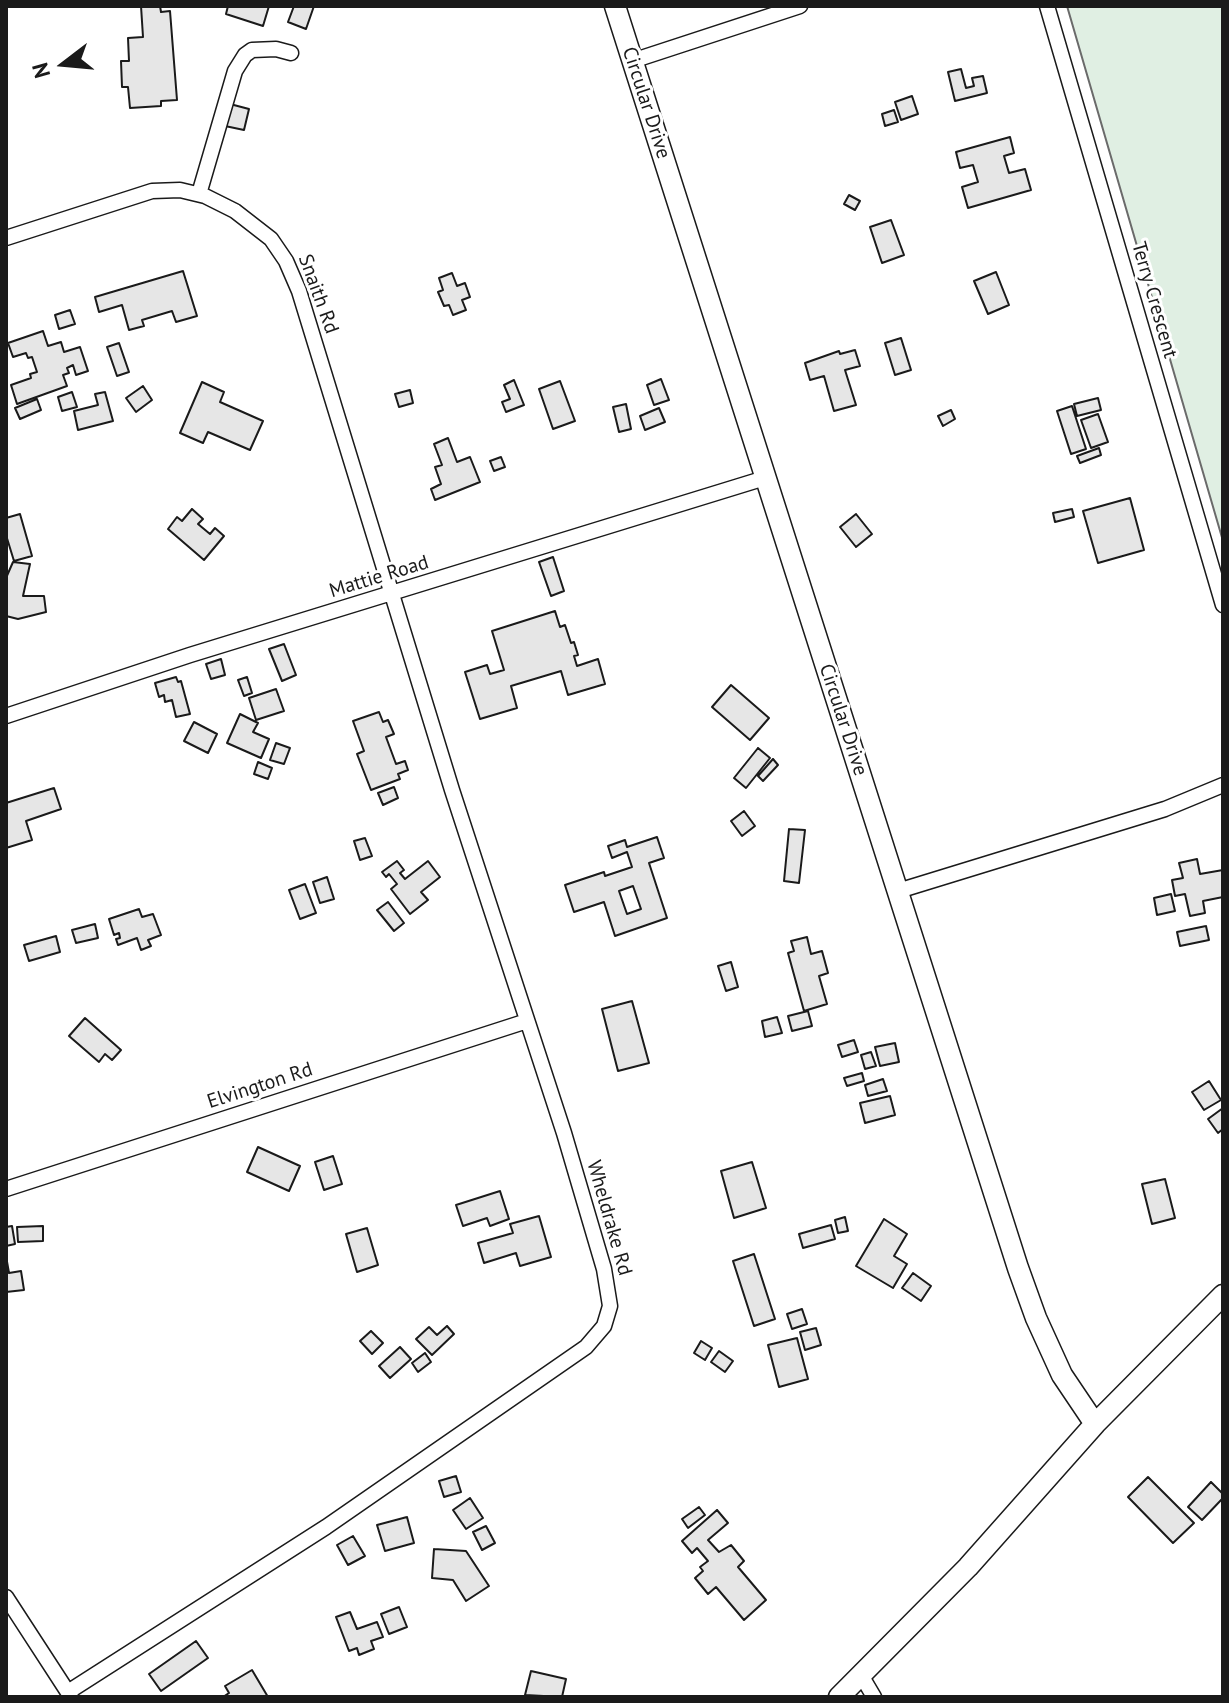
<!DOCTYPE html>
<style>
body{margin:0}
#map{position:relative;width:1229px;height:1703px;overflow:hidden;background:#fff;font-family:"PT Sans",sans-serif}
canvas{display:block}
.frame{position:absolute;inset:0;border:8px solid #1a1a1a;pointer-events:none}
.north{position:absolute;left:24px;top:24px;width:80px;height:80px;-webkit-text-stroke:6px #fff;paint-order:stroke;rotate:254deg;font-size:22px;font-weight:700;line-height:32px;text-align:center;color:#1a1a1a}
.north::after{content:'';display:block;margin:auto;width:28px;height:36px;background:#1a1a1a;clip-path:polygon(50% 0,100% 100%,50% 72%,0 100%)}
</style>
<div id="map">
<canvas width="1229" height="1703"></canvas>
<div class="frame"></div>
<div class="north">N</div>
</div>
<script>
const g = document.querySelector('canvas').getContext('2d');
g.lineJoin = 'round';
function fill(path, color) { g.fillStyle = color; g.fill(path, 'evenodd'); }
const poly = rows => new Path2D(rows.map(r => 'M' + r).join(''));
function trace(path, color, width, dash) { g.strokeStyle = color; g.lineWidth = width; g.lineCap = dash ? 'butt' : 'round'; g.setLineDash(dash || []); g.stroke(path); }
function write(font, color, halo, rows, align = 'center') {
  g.font = font + ' "PT Sans",sans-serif'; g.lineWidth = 6; g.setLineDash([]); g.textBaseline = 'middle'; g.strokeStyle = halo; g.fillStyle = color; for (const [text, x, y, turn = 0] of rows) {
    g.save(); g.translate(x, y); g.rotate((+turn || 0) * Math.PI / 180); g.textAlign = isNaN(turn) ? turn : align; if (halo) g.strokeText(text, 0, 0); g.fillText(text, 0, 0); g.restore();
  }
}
const green = poly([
 [1067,6,1223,6,1223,541,1067,6]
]);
fill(green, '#e0efe3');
trace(green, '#6a6a6a', 2);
const building = poly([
 [141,6,160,6,161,12,170,11,177,100,161,101,161,106,130,108,128,87,122,87,121,61,129,61,128,38,143,37,141,6],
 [228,6,269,6,263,26,226,14,228,6],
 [294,6,314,6,306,29,288,22,294,6],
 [961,69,966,88,974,86,972,78,983,76,987,93,955,101,948,72,961,69],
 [912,96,918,114,901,120,895,102,912,96],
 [230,104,249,109,244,130,225,126,230,104],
 [894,110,898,122,885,126,882,114,894,110],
 [1010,137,1014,153,1004,156,1009,173,1025,169,1031,190,968,208,962,187,978,182,973,165,960,168,956,152,1010,137],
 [849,195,860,201,855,210,844,204,849,195],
 [891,220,904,255,882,263,870,227,891,220],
 [183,271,197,316,176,322,172,311,142,320,144,326,129,330,122,305,99,312,95,297,183,271],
 [996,272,1009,305,988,314,974,281,996,272],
 [452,273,457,286,465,283,470,297,462,300,466,310,453,315,449,305,444,306,438,292,443,290,439,278,452,273],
 [70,310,75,324,59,329,55,315,70,310],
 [43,331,48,346,61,342,64,352,80,347,88,371,76,375,73,365,67,368,69,373,63,375,67,386,17,404,11,385,31,378,30,374,37,372,32,357,28,358,26,353,13,357,8,343,43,331],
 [901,338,911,370,895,375,885,343,901,338],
 [119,343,129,372,117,376,107,347,119,343],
 [855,350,860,366,845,370,856,405,834,411,824,376,810,380,805,363,839,351,840,354,855,350],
 [661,379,669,400,654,405,647,385,661,379],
 [514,380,524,405,506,412,502,402,510,399,504,385,514,380],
 [560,381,575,421,553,429,539,389,560,381],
 [202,382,224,392,220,402,263,421,250,450,208,432,203,443,180,433,202,382],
 [143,386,152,400,136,412,126,398,143,386],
 [410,390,413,403,399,407,395,394,410,390],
 [72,392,77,407,62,411,58,397,72,392],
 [105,392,113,421,78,430,74,411,98,405,95,394,105,392],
 [1098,398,1101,410,1077,416,1074,404,1098,398],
 [37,399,41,410,20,419,15,408,37,399],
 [626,404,631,429,619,432,613,407,626,404],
 [1072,406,1086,449,1071,454,1057,411,1072,406],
 [659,408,665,422,645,430,640,416,659,408],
 [951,410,955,419,943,426,938,416,951,410],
 [1098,414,1108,442,1091,448,1081,420,1098,414],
 [448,438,457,462,470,457,480,482,435,500,431,489,441,484,435,467,442,465,434,444,448,438],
 [1099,448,1101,455,1080,463,1077,456,1099,448],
 [501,457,505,467,494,471,490,461,501,457],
 [1130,498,1144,550,1098,563,1083,511,1130,498],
 [192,509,203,519,198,524,210,534,215,528,224,536,204,560,168,529,177,517,182,521,192,509],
 [1072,509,1074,517,1055,522,1053,513,1072,509],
 [20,514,32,556,14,561,6,535,6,518,20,514],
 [856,514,872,534,856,547,840,527,856,514],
 [553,557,564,591,551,596,539,562,553,557],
 [13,562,30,564,23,596,44,596,46,612,18,619,6,616,6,578,13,562],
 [555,611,560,627,565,625,571,643,574,642,578,655,574,656,577,666,598,659,605,684,568,695,561,671,511,686,517,708,480,719,465,672,487,665,490,674,504,670,492,631,555,611],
 [284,644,296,675,282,681,269,649,284,644],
 [221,659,225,675,211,679,206,664,221,659],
 [176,677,178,682,181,681,190,714,176,717,172,700,165,702,164,695,159,697,155,683,176,677],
 [247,677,252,693,244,696,238,680,247,677],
 [731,685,769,718,750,740,712,707,731,685],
 [276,689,284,711,256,720,249,698,276,689],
 [379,712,383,722,388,720,394,734,386,737,396,764,405,761,408,770,398,774,400,779,371,790,357,754,364,751,353,721,379,712],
 [240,714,258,723,253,732,269,739,261,758,227,743,240,714],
 [194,722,217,734,208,753,184,741,194,722],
 [276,743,290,748,284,764,270,760,276,743],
 [758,748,770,758,746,788,734,778,758,748],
 [773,759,778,765,763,781,758,776,773,759],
 [258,762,272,768,268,779,254,774,258,762],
 [394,787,398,798,383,805,378,793,394,787],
 [54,788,61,809,26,821,32,840,6,848,6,803,54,788],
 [744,811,755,826,742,836,731,821,744,811],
 [789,829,805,830,799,883,784,881,789,829],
 [657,837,664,858,649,863,667,918,615,936,604,902,574,912,565,885,604,872,605,876,632,867,627,852,612,858,608,846,625,840,627,847,657,837],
 [633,886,641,909,627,914,619,891,633,886],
 [365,838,372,856,360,860,354,841,365,838],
 [1197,859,1200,874,1223,870,1223,897,1203,901,1205,913,1190,916,1185,894,1175,896,1172,880,1183,878,1179,863,1197,859],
 [397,861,404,870,400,873,405,879,428,861,440,877,421,892,428,900,410,914,391,889,397,884,389,874,386,877,382,872,397,861],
 [327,877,334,899,320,903,313,882,327,877],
 [305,884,316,913,300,919,289,890,305,884],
 [1171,894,1175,911,1157,915,1154,898,1171,894],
 [388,902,404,923,394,931,377,910,388,902],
 [139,909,142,917,153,914,161,935,148,940,151,946,141,950,137,938,118,945,116,939,120,938,119,933,114,935,109,919,139,909],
 [95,924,98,938,76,943,72,930,95,924],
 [1206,926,1209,940,1180,946,1177,932,1206,926],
 [56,936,60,952,29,961,24,945,56,936],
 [807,937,811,954,822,951,828,973,819,976,827,1004,804,1011,788,953,794,951,791,941,807,937],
 [731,962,738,987,726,991,718,966,731,962],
 [632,1001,649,1063,618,1071,602,1009,632,1001],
 [808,1011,812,1026,792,1031,788,1016,808,1011],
 [777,1017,782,1033,765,1037,762,1021,777,1017],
 [85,1018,121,1050,112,1060,105,1054,99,1062,69,1036,85,1018],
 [854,1040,858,1052,842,1057,838,1045,854,1040],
 [895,1043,899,1062,880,1066,875,1047,895,1043],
 [871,1052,876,1066,865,1069,861,1055,871,1052],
 [862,1073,864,1081,847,1086,844,1078,862,1073],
 [883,1079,887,1091,868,1096,865,1085,883,1079],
 [1209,1081,1221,1100,1204,1110,1192,1092,1209,1081],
 [890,1096,895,1115,865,1123,860,1103,890,1096],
 [1223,1108,1223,1129,1218,1133,1208,1119,1223,1108],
 [258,1147,300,1166,289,1191,247,1172,258,1147],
 [333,1156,342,1184,324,1190,315,1162,333,1156],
 [752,1162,766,1208,734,1218,721,1171,752,1162],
 [1165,1179,1175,1218,1152,1224,1142,1184,1165,1179],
 [500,1191,509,1219,490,1226,487,1218,463,1226,456,1205,500,1191],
 [539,1216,551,1257,520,1266,516,1253,484,1263,478,1243,513,1233,510,1224,539,1216],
 [845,1217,848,1231,838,1233,835,1220,845,1217],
 [884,1219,907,1234,894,1256,907,1264,893,1288,856,1266,884,1219],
 [831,1225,835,1239,803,1248,799,1234,831,1225],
 [12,1226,15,1244,6,1246,6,1227,12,1226],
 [43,1226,43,1241,18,1242,17,1227,43,1226],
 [367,1228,378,1265,357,1272,346,1234,367,1228],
 [754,1254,775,1319,754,1326,733,1261,754,1254],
 [6,1256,9,1273,21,1271,24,1290,6,1292,6,1256],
 [913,1273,931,1286,921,1301,902,1288,913,1273],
 [802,1309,807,1324,792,1329,787,1314,802,1309],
 [447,1326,454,1334,432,1355,416,1339,429,1327,437,1335,447,1326],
 [816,1328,821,1345,805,1350,800,1332,816,1328],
 [371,1331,383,1343,372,1354,360,1341,371,1331],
 [797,1338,808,1379,779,1387,768,1345,797,1338],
 [701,1341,712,1348,705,1360,694,1353,701,1341],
 [400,1347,411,1359,390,1378,379,1366,400,1347],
 [719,1351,733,1361,725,1372,711,1362,719,1351],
 [425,1353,431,1362,418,1372,412,1363,425,1353],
 [456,1476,461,1492,444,1497,439,1481,456,1476],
 [1148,1477,1194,1523,1173,1543,1128,1497,1148,1477],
 [1211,1482,1223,1494,1223,1498,1202,1520,1188,1507,1211,1482],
 [470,1498,483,1518,466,1529,453,1510,470,1498],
 [699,1507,705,1515,688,1528,682,1519,699,1507],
 [717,1510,728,1523,708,1540,719,1552,731,1545,744,1561,738,1567,766,1600,744,1620,716,1587,708,1594,695,1578,703,1571,700,1567,708,1561,697,1548,692,1553,682,1541,717,1510],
 [407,1517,414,1543,385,1551,377,1525,407,1517],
 [486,1526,495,1543,482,1550,473,1532,486,1526],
 [353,1536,365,1556,348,1565,337,1545,353,1536],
 [434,1549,466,1551,489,1586,466,1601,453,1580,432,1578,434,1549],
 [399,1607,407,1627,389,1634,381,1614,399,1607],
 [350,1612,357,1629,377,1622,383,1637,371,1641,374,1649,359,1655,357,1648,349,1651,336,1617,350,1612],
 [196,1641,208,1658,161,1691,149,1674,196,1641],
 [252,1670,268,1697,223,1697,229,1693,225,1686,252,1670],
 [531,1671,566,1679,562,1697,525,1695,531,1671]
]);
fill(building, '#e6e6e6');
trace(building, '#1a1a1a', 2);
const street = poly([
 [1047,6,1223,605],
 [632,61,800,6],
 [199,194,235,71,245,55,252,50,276,49,291,53],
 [6,238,152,191,180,190,205,196,235,211,271,239,286,261,299,291,452,790,564,1133,604,1269,610,1306,604,1326,586,1347,326,1527,68,1692],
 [6,716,190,655,765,478],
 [898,891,1165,809,1223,785],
 [6,1189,527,1021],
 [6,1597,71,1697],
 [861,1675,874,1697]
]);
const secondary = poly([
 [615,6,1018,1268,1036,1318,1062,1375,1095,1424],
 [839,1697,968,1567,1095,1424,1223,1295]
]);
trace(street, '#1a1a1a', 17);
trace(secondary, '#1a1a1a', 23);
trace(street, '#fff', 14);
trace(secondary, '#fff', 20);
write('20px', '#1a1a1a', '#fff', [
 ["Circular Drive",646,103,72],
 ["Snaith Rd",318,294,70],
 ["Terry Crescent",1154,300,74],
 ["Mattie Road",379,577,-17],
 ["Circular Drive",843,720,72],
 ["Elvington Rd",260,1086,-18],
 ["Wheldrake Rd",609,1218,74]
]);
</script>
